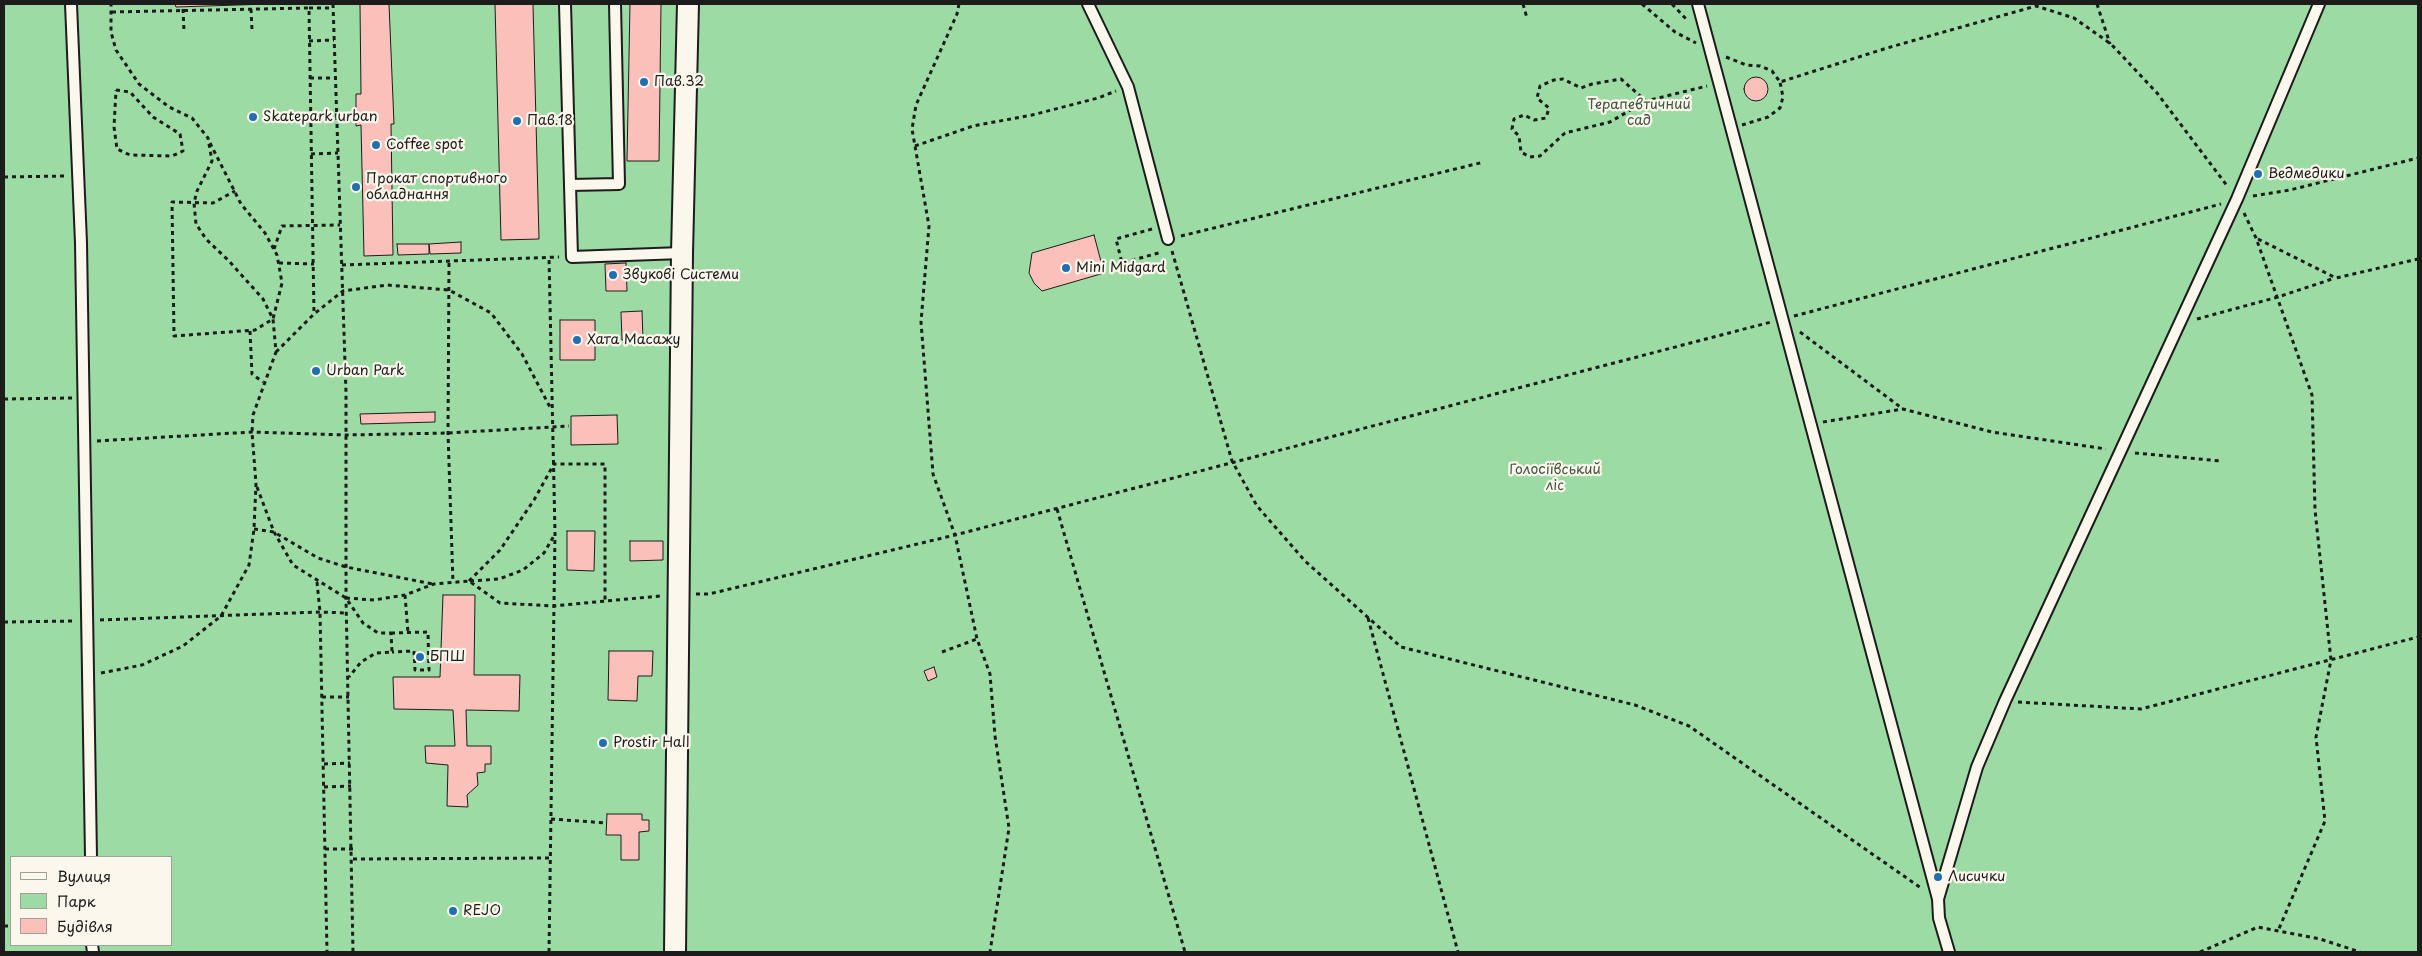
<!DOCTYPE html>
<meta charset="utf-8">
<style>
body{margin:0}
#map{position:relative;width:2422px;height:956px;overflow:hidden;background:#fbf7ec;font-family:"Playpen Sans",sans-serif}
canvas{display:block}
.frame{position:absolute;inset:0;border:5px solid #1c1c1c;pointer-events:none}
.legend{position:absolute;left:10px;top:856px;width:162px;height:90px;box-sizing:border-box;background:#fbf7ec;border:1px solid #a29f99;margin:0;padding:6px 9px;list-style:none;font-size:15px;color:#1c1c1c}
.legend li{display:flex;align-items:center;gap:10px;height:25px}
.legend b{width:25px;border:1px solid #a29f99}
</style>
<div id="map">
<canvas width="2422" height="956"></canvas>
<div class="frame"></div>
<ul class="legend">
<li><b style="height:6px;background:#fbf7ec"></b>Вулиця</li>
<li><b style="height:14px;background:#9cdba3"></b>Парк</li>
<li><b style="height:14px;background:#fcc0ba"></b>Будівля</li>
</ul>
</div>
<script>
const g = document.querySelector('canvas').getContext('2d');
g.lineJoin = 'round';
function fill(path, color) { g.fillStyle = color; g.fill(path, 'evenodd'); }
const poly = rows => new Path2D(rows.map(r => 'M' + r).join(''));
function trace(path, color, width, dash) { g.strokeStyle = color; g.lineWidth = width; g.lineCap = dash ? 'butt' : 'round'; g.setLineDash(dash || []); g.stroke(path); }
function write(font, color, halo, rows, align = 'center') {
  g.font = font + ' "Playpen Sans",sans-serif'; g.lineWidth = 4.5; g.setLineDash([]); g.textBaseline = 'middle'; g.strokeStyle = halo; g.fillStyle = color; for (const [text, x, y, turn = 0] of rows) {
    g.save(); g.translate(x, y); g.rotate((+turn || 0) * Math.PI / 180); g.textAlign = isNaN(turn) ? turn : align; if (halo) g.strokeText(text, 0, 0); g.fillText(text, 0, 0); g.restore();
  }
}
fill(poly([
 [4,4,2418,4,2418,952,4,952],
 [11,857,171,857,171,945,11,945]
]), '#9cdba3');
const building = poly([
 [175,4,268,4,176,7,175,4],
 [360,4,389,4,394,124,391,124,393,255,364,256,361,125,356,126,356,94,361,94,360,4],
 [495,4,533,4,539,239,501,240,495,4],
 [630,4,661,4,659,161,627,161,630,4],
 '1744 89a12 12 0 1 1 24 0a12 12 0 1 1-24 0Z',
 [1094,235,1104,273,1042,291,1034,283,1029,273,1032,253,1094,235],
 [461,242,461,253,430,254,429,244,461,242],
 [397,244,429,244,429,254,398,255,397,244],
 [626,263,627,291,606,291,605,264,626,263],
 [642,311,643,339,622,340,621,312,642,311],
 [560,320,595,320,595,360,560,360,560,320],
 [435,412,435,422,361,424,360,414,435,412],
 [617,415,618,444,571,445,571,416,617,415],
 [567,531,595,531,594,571,567,570,567,531],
 [630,541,663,541,663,560,630,561,630,541],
 [443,595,475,595,474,675,520,675,519,711,466,710,467,746,491,746,491,764,485,764,485,772,477,773,478,785,467,795,468,807,447,806,448,765,426,763,425,746,455,746,453,710,394,709,393,677,440,677,443,595],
 [609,651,653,651,652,676,638,676,637,701,608,700,609,651],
 [934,667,937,677,928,681,924,671,934,667],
 [607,814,642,814,642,820,649,820,649,831,639,832,639,860,621,860,621,835,606,835,607,814]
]);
fill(building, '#fcc0ba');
trace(building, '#1c1c1c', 1);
const lane = poly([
 [71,4,81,243,91,857],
 [565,4,572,257,682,253],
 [1088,4,1128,87,1168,239],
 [1698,4,1938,899],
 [570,185,619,184,615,4],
 [92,945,93,952],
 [1949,952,1939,918,1938,899,1977,767,2005,701,2237,199,2319,4]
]);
const street = poly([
 [675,952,682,253,688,4]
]);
trace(lane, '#1c1c1c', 14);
trace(street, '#1c1c1c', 24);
trace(poly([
 [333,4,346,393,346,598,353,952],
 [959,4,957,14,916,105,912,129,929,226,921,322,933,474,955,535,977,639,990,674,995,736,1009,828,990,952],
 [1523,4,1527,18],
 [1642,4,1675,32,1696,43],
 [1672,4,1687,20],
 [2097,4,2110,44],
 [309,8,333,8],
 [183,9,184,31],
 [251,9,252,30],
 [112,12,309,8,314,314],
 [309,41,334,40],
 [1726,57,1746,65,1760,66,1772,71,1780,82,1887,48,2036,6,2074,18,2111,44,2157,93,2228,187],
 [310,78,335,78],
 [116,90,130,92,153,117,180,134,183,151,172,156,130,155,117,149,114,127,116,90],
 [1646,101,1610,122,1565,133,1540,156,1530,157,1521,152,1519,136,1512,129,1514,119,1524,115,1534,120,1546,118,1549,108,1537,98,1540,86,1554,80,1563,79,1581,88,1592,84,1621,79,1646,101,1707,86],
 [311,115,337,115],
 [1742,125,1768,117,1780,108,1783,97,1780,82],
 [210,143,241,204,265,233,277,255,282,283,273,319,255,330,174,336,172,202,213,203,235,191],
 [915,146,973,126,1032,115,1098,98,1116,91],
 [311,154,338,153],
 [4,177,65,176],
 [2253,196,2290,190,2418,158],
 [2244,213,2256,238,2312,395,2315,510,2331,660,2316,737,2325,821,2278,931],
 [1152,229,1116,239,1122,263,1162,252],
 [1181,236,1484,162],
 [2258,239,2336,278,2418,259],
 [274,249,282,226,340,225],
 [1172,251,1232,461,1257,506,1305,561,1401,647,1635,705,1689,726,1921,888],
 [279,263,314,264],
 [449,263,448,433,453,583],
 [342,265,559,257],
 [1794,316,2221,204],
 [2197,319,2278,297,2335,278],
 [250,331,252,374,263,382],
 [1800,332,1903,409],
 [276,352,314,314,343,291,387,285,449,290,491,313,522,354,551,409],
 [4,399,72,398],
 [1823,422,1903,409,1992,432,2106,449],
 [97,441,252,432,346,435,448,433,569,426],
 [2135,453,2221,461],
 [257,487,274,532,293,565,346,598,363,623,378,633,391,633,392,652,376,653,361,662,349,677],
 [1057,509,1185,952],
 [254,529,274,532,318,558,346,567,433,584],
 [469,581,500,550,534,500,554,464,605,464,605,600],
 [470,581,499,579,523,570,544,553,555,534],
 [317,582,320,612,327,952],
 [696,594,709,594,955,535,1771,322],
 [405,595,408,633],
 [346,598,374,600,405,595,434,584,469,581,500,603,553,606,660,596],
 [1368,618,1458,952],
 [100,620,320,612,347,613],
 [4,622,74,621],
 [391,633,428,632,429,670,415,670,414,651,392,652],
 [942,652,977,639],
 [101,673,142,665,183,646,221,616,249,565,254,529,256,484,252,432,253,415,276,352,273,319,263,299,229,261,206,239,196,224,194,203,197,191,212,161,208,138,192,118,169,107,139,84,116,50,111,32,111,4],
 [322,697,349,697],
 [2018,702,2141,709,2418,637],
 [324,764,350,763],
 [324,787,351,786],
 [551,819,607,823],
 [325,849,353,849],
 [353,859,549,858],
 [4,926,11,926],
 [549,952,555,533,549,257],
 [2200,952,2258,927,2320,939,2360,952]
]), '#1c1c1c', 3, [4, 4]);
trace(lane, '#fbf7ec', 10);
trace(street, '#fbf7ec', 20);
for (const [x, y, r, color] of [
 [644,82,5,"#1f6fb2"],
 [253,117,5,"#1f6fb2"],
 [517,121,5,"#1f6fb2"],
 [376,145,5,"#1f6fb2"],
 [2258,174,5,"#1f6fb2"],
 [356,187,5,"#1f6fb2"],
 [1066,268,5,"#1f6fb2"],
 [613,275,5,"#1f6fb2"],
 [577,340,5,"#1f6fb2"],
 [316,371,5,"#1f6fb2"],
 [420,657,5,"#1f6fb2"],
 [603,743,5,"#1f6fb2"],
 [1938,877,5,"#1f6fb2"],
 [453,911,5,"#1f6fb2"]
]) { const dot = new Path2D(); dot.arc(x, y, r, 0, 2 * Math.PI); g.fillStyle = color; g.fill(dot); trace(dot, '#fbf7ec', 2); }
write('14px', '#1c1c1c', '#fbf7ec', [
 ["Пав.32",654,82],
 ["Skatepark urban",263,117],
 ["Пав.18",527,121],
 ["Coffee spot",386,145],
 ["Ведмедики",2268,174],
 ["Прокат спортивного",366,179],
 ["обладнання",366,195],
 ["Mini Midgard",1076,268],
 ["Звукові Системи",623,275],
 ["Хата Масажу",587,340],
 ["Urban Park",326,371],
 ["БПШ",430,657],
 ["Prostir Hall",613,743],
 ["Лисички",1948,877],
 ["REJO",463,911]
], 'left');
write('14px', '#425544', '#fbf7ec', [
 ["Терапевтичний",1639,105],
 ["сад",1639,121],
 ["Голосіївський",1555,470],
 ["ліс",1555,486]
]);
</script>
